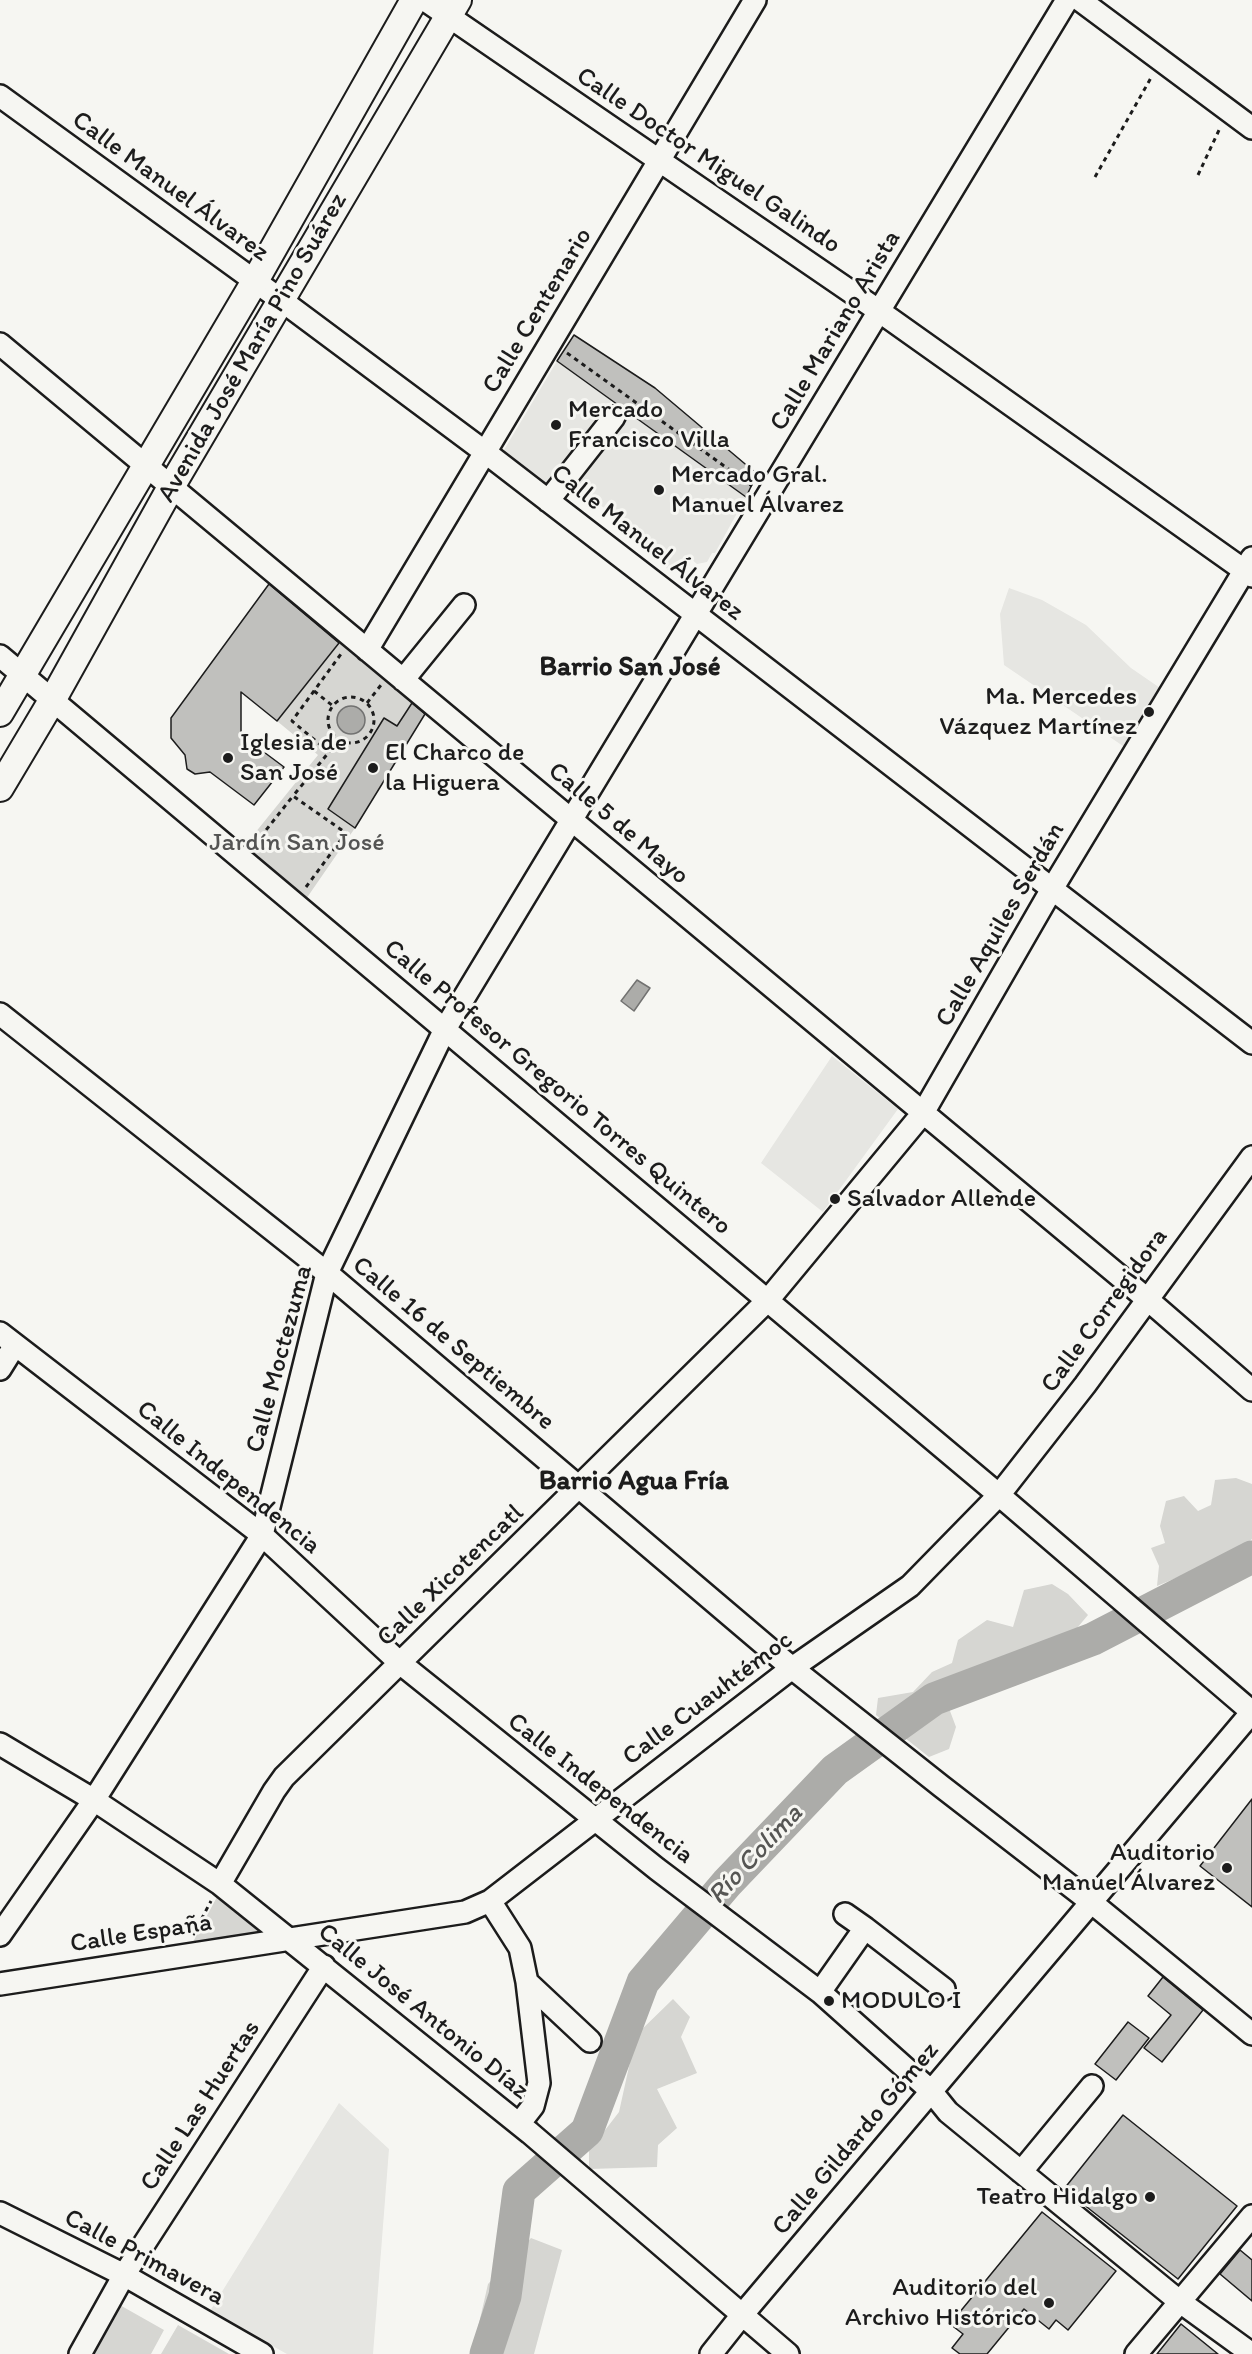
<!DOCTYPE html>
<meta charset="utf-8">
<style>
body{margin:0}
canvas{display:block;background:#f6f6f2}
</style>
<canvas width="1252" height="2354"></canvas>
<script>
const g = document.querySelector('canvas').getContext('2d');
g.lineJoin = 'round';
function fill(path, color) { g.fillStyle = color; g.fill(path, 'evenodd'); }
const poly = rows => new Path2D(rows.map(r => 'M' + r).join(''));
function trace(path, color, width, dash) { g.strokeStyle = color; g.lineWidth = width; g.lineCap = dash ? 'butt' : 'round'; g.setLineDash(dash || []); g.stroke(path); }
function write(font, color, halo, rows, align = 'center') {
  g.font = font + ' Itim,sans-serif'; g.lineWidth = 6; g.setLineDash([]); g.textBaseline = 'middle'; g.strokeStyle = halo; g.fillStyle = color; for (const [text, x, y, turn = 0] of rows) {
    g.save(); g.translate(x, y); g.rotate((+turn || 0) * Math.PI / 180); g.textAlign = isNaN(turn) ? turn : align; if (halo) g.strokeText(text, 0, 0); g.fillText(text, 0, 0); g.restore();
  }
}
fill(poly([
 [557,361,612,400,547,487,505,456,504,450],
 [627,411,746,497,715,553,712,553,707,562,697,564,691,559,689,567,682,573,668,571,662,559,651,552,655,546,572,484],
 [1009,588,1042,600,1086,625,1131,668,1163,690,1126,748,1004,665,1000,614],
 [832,1056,898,1109,823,1212,761,1163],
 [339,2103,389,2149,373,2354,287,2354,210,2311]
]), '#e6e6e2');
fill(poly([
 [340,643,412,703,397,726,328,809,355,828,304,902,242,849,318,755,277,721],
 [340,711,363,713,365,722,357,732,344,732,337,720],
 [1236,1478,1252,1484,1252,1539,1235,1553,1157,1586,1159,1566,1151,1548,1165,1543,1160,1526,1166,1501,1184,1496,1198,1511,1211,1505,1215,1480],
 [1052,1584,1068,1594,1088,1615,1067,1640,1031,1670,987,1673,972,1694,947,1703,956,1727,949,1749,929,1757,876,1715,878,1698,913,1692,932,1672,952,1663,958,1640,987,1620,1013,1627,1024,1590],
 [218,1895,270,1930,193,1942],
 [673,1999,690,2017,681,2037,697,2073,657,2089,677,2128,658,2145,657,2167,589,2169,589,2151,619,2112,636,2035],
 [531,2238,562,2250,534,2354,472,2354,488,2284],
 [118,2304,164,2330,151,2354,90,2354],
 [178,2325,229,2354,161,2354]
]), '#d6d6d2');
const water = poly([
 '337 720a14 14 0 1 1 28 0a14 14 0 1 1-28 0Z',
 [637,980,650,988,634,1011,621,1001,637,980]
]);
fill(water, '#acaca9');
trace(water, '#727271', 1.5);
trace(poly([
 [486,2354,505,2296,519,2191,587,2131,643,1982,727,1883,835,1770,934,1699,1093,1639,1252,1557]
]), '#acaca9', 33);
const building = poly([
 [574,335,655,388,757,474,746,497,557,361,574,335],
 [269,584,339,643,277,721,241,692,241,735,284,767,254,805,210,772,195,774,187,769,185,755,171,738,171,718,269,584],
 [412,703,425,714,355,828,328,809,384,718,397,726,412,703],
 [1252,1799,1252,1907,1200,1866,1252,1799],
 [1163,1977,1203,2010,1162,2062,1144,2048,1171,2015,1148,1996,1163,1977],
 [1128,2022,1149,2038,1116,2080,1095,2064,1128,2022],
 [1123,2115,1237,2206,1178,2279,1064,2189,1123,2115],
 [1042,2212,1116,2271,1068,2330,1056,2320,1049,2329,1024,2309,987,2354,960,2354,952,2348,963,2334,950,2324,1042,2212],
 [1240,2250,1252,2260,1252,2301,1220,2274,1240,2250],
 [1181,2324,1218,2354,1157,2354,1181,2324]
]);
fill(building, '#c0c0bd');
trace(building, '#1c1c1c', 1.5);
const minor = poly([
 [425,0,879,311,1252,576],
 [1080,0,1252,128],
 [0,96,281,300,485,452,1252,1043],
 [0,344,1147,1299,1252,1390],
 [548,501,614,417],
 [367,650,755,0],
 [0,656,999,1495,1252,1712],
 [403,680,464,605],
 [0,1014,327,1273,792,1668,941,1786,1091,1902,1252,2034],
 [0,1333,262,1535,400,1663,657,1869,820,1992,931,2091,948,2112,1179,2301,1252,2354],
 [0,1369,15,1345],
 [0,1744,94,1800,220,1884,530,2133,788,2354],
 [220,1884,274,1791,284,1777,768,1300,923,1113,1052,889,1252,558],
 [490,1901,520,1948,527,1982,539,2083,533,2106,519,2124],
 [865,1928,944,1989],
 [0,1935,94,1800,262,1535,327,1273,445,1029,1067,0],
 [527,1982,590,2041],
 [0,1984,465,1912,490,1901,792,1668,910,1586,999,1495,1085,1385,1252,1157],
 [820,1992,865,1928,845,1914],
 [1021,2172,1092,2086],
 [0,2213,124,2275,262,2354],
 [80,2354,124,2275,324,1966],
 [711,2354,742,2315,1252,1712],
 [1136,2354,1252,2216]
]);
const major = poly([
 [0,713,255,281,414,0],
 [0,788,53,699,171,487,458,0]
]);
trace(minor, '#1c1c1c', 26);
trace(major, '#1c1c1c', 30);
trace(poly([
 [1198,175,1220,128],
 [1095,177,1152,76],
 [567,353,752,486],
 [314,691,333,706],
 '328 720a23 23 0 1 1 46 0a23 23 0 1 1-46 0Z',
 [367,703,381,685],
 [329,752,339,739],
 [255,844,293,796],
 [306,887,346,833,293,796,329,752,292,721,341,654],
 [193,1935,211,1901]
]), '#1c1c1c', 3, [4.5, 4.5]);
trace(minor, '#f6f6f2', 21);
trace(major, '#f6f6f2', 26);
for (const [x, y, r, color] of [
 [556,425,6,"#1c1c1c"],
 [659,490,6,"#1c1c1c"],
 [1149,712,6,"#1c1c1c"],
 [228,758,6,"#1c1c1c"],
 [373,768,6,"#1c1c1c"],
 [835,1199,6,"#1c1c1c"],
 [1227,1868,6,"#1c1c1c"],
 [829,2001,6,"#1c1c1c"],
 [1150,2197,6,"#1c1c1c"],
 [1049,2303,6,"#1c1c1c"]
]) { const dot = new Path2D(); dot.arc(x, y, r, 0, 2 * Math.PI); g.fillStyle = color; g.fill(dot); trace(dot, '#f6f6f2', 2); }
write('26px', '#1c1c1c', '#f6f6f2', [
 ["Calle Doctor Miguel Galindo",708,161,34],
 ["Calle Manuel Álvarez",170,187,36],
 ["Calle Centenario",538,311,-59],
 ["Calle Mariano Arista",836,331,-59],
 ["Avenida José María Pino Suárez",253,348,-60],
 ["Calle Manuel Álvarez",647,543,38],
 ["Calle 5 de Mayo",618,824,40],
 ["Calle Aquiles Serdán",1001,925,-60],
 ["Calle Profesor Gregorio Torres Quintero",557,1088,40],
 ["Calle Corregidora",1105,1311,-54],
 ["Calle 16 de Septiembre",453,1344,40],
 ["Calle Moctezuma",280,1359,-75],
 ["Calle Independencia",228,1478,39],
 ["Calle Xicotencatl",451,1576,-44],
 ["Calle Cuauhtémoc",708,1699,-37],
 ["Calle Independencia",600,1789,38],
 ["Calle España",141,1934,-9],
 ["Calle José Antonio Díaz",423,2012,39],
 ["Calle Las Huertas",201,2106,-57],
 ["Calle Gildardo Gómez",856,2139,-50],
 ["Calle Primavera",144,2258,28]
]);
write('26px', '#1c1c1c', '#f6f6f2', [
 ["Mercado",568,410],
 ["Francisco Villa",568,440],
 ["Mercado Gral.",671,475],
 ["Manuel Álvarez",671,505],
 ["Ma. Mercedes",1137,697,"right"],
 ["Vázquez Martínez",1137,727,"right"],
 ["Iglesia de",240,743],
 ["San José",240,773],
 ["El Charco de",385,753],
 ["la Higuera",385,783],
 ["Salvador Allende",847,1199],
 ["Auditorio",1215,1853,"right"],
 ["Manuel Álvarez",1215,1883,"right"],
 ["MODULO I",841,2001],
 ["Teatro Hidalgo",1138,2197,"right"],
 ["Auditorio del",1037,2288,"right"],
 ["Archivo Histórico",1037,2318,"right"]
], 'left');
write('26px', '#545453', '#f6f6f2', [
 ["Jardín San José",297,843]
]);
write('bold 27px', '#1c1c1c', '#f6f6f2', [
 ["Barrio San José",630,668],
 ["Barrio Agua Fría",634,1482]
]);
write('italic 27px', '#565654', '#f6f6f2', [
 ["Río Colima",756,1855,-47]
]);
</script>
